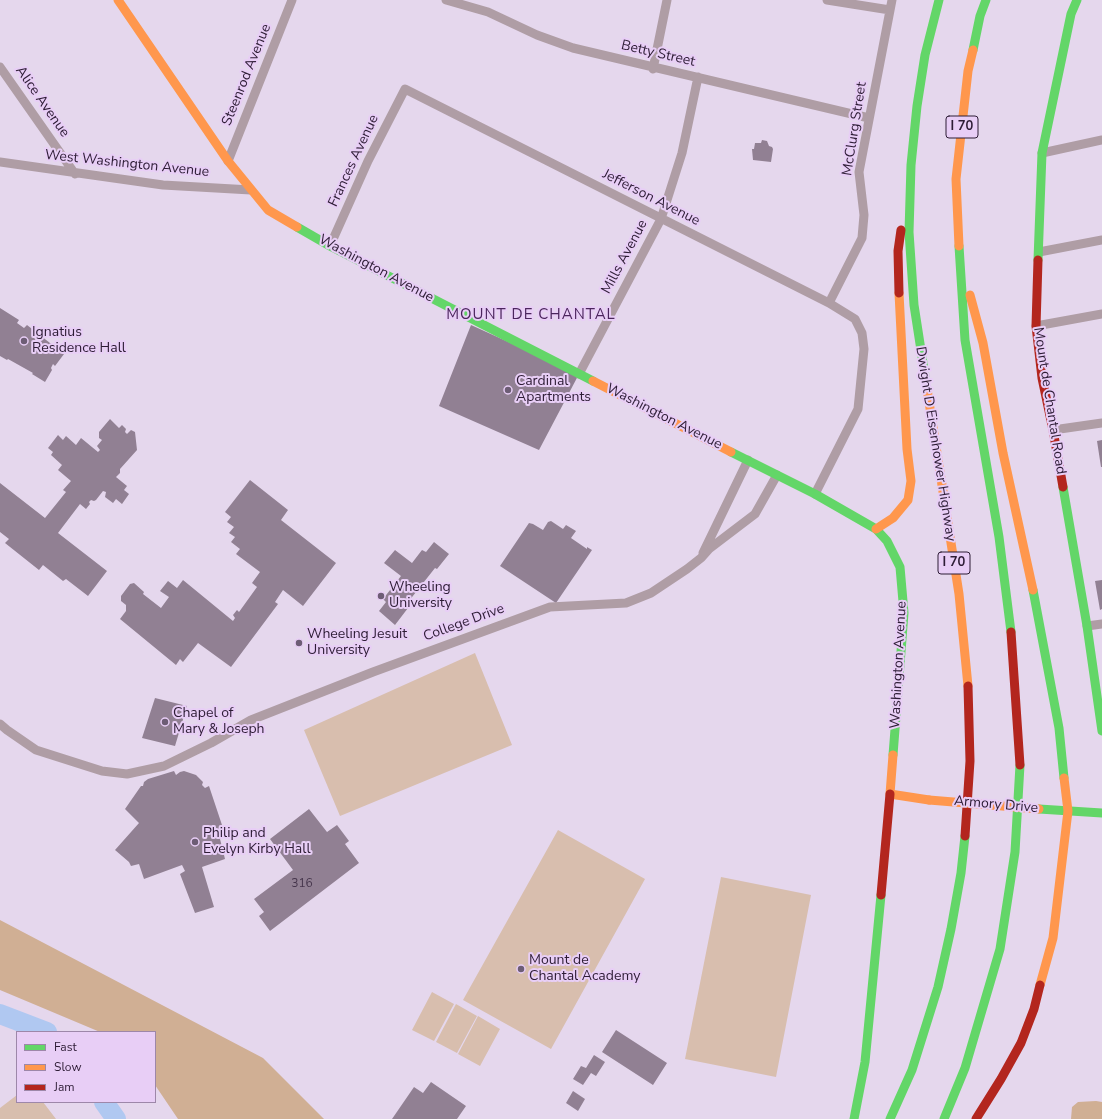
<!DOCTYPE html>
<style>
body{margin:0}
#map{position:relative;width:1102px;height:1119px;overflow:hidden;background:#e5d7ed;font-family:"Nunito Sans",sans-serif}
canvas{display:block}
.legend{position:absolute;left:16px;top:1031px;width:140px;height:72px;box-sizing:border-box;background:#e8cef6;border:1px solid #9d87a9;margin:0;padding:5px 7px;list-style:none;font-size:12px;color:#2d1c35}
.legend li{display:flex;align-items:center;gap:8px;height:20px}
.legend b{width:20px;border:1px solid #9d87a9}
</style>
<div id="map">
<canvas width="1102" height="1119"></canvas>
<ul class="legend">
<li><b style="height:5px;background:#63d668"></b>Fast</li>
<li><b style="height:5px;background:#ff974d"></b>Slow</li>
<li><b style="height:5px;background:#b3261e"></b>Jam</li>
</ul>
</div>
<script>
const g = document.querySelector('canvas').getContext('2d');
g.lineJoin = 'round';
function fill(path, color) { g.fillStyle = color; g.fill(path, 'evenodd'); }
const poly = rows => new Path2D(rows.map(r => 'M' + r).join(''));
function trace(path, color, width, dash) { g.strokeStyle = color; g.lineWidth = width; g.lineCap = dash ? 'butt' : 'round'; g.setLineDash(dash || []); g.stroke(path); }
function write(font, color, halo, rows, align = 'center') {
  g.font = font + ' "Nunito Sans",sans-serif'; g.lineWidth = 4; g.setLineDash([]); g.textBaseline = 'middle'; g.strokeStyle = halo; g.fillStyle = color; for (const [text, x, y, turn = 0] of rows) {
    g.save(); g.translate(x, y); g.rotate((+turn || 0) * Math.PI / 180); g.textAlign = isNaN(turn) ? turn : align; if (halo) g.strokeText(text, 0, 0); g.fillText(text, 0, 0); g.restore();
  }
}
fill(poly([
 [475,653,512,745,340,816,304,730],
 [558,830,645,879,551,1049,463,1000],
 [721,877,811,895,776,1077,685,1059],
 [432,992,454,1004,434,1041,412,1030],
 [456,1004,477,1016,457,1053,436,1042],
 [478,1016,500,1029,480,1066,458,1054],
 [17,1095,17,1102,43,1102,56,1119,0,1119,0,1108]
]), '#d8beae');
fill(poly([
 [0,920,263,1058,324,1119,178,1119,155,1085,155,1032,100,1032,0,990],
 [1096,1101,1102,1102,1102,1119,1071,1119,1072,1107,1078,1102]
]), '#d0af94');
trace(poly([
 [0,1014,47,1032],
 [104,1102,116,1119]
]), '#b0c8f1', 20);
fill(poly([
 [762,140,767,141,769,146,772,147,773,149,771,162,753,160,752,149,754,149,755,143,761,143],
 [0,308,19,320,17,323,24,328,27,325,64,354,55,366,53,364,51,368,52,370,45,382,32,374,33,373,8,359,7,360,0,356],
 [471,325,579,374,539,450,439,406],
 [110,419,119,428,122,425,126,429,125,432,127,434,131,430,135,432,137,450,120,469,120,473,116,477,127,486,124,490,129,494,122,504,116,499,113,503,105,497,106,492,103,491,96,500,94,501,91,500,89,502,90,504,86,509,80,504,58,533,107,571,88,596,66,579,63,581,43,565,39,570,5,543,9,539,0,532,0,483,45,518,66,492,63,490,71,481,58,470,62,465,51,455,53,452,48,448,58,435,63,440,66,436,76,445,81,438,98,452,100,450,97,446,102,440,99,438,99,432],
 [1102,440,1102,467,1101,467,1097,441],
 [250,480,288,510,281,520,336,563,303,606,283,590,275,602,278,604,231,667,198,643,183,662,180,659,176,665,120,619,126,611,126,605,121,601,121,596,130,584,134,583,144,592,143,594,161,608,169,597,160,591,168,581,177,588,183,580,233,621,235,618,233,615,237,610,239,612,257,587,252,583,260,572,236,554,240,549,231,542,235,537,229,533,234,527,227,522,231,517,225,512],
 [551,521,563,529,566,525,576,531,571,538,587,549,587,547,592,550,556,603,500,566,529,523,533,524,543,530,548,522],
 [434,542,449,554,437,569,435,568,405,606,408,608,395,625,379,611,386,602,383,599,401,576,384,563,395,550,412,563,422,550,426,552],
 [1102,580,1102,609,1100,610,1095,581],
 [155,698,187,706,175,746,142,738],
 [174,771,176,775,180,772,184,771,196,775,203,782,202,785,205,788,209,786,226,837,220,839,225,859,202,867,214,907,195,913,180,874,185,871,182,865,144,879,139,864,131,866,129,862,115,850,139,823,125,809,141,786,143,786,144,782,148,779],
 [309,809,327,832,337,825,349,841,345,844,359,863,270,931,259,916,264,912,254,899,293,870,270,839],
 [616,1030,667,1063,653,1085,602,1052],
 [594,1055,605,1062,596,1076,591,1073,583,1085,573,1079,581,1066,586,1068],
 [431,1082,466,1106,457,1119,392,1119,414,1087,423,1093],
 [573,1091,585,1099,578,1111,566,1103]
]), '#918093');
trace(poly([
 [446,0,488,12,537,35,573,48,869,118],
 [827,0,890,10],
 [0,67,75,174],
 [653,69,667,0],
 [1042,153,1102,140],
 [228,161,292,0],
 [0,162,163,185,251,190],
 [330,246,368,161,405,89,829,303,855,319,862,333,864,349,858,409,815,494],
 [1039,252,1102,240],
 [829,303,862,238,864,215,859,172,892,0],
 [1036,326,1102,314],
 [579,374,661,219,682,153,698,77],
 [1053,430,1102,423],
 [703,553,748,460],
 [1087,626,1102,624],
 [0,724,7,730,36,750,102,771,127,774,164,766,211,743,251,720,373,672,550,607,626,603,651,593,687,569,701,558,709,549,755,514,777,475]
]), '#af9da5', 9);
trace(poly([
 [973,50,980,16,986,0],
 [297,227,330,246,593,381],
 [959,246,965,340,999,537,1011,632],
 [1038,260,1042,153,1071,14,1077,0],
 [927,389,914,305,909,232,911,165,917,106,925,55,939,0],
 [731,452,815,494,876,529,887,541,900,567,904,613,893,755],
 [1063,487,1087,626,1102,731],
 [1033,590,1059,728,1064,778],
 [1039,809,1102,813],
 [854,1119,865,1062,881,895],
 [890,1119,912,1070,938,987,951,929,961,873,965,836],
 [944,1119,965,1068,1000,949,1015,852,1020,765]
]), '#63d668', 9);
trace(poly([
 [118,0,228,161,268,210,297,227],
 [959,246,956,179,968,71,973,50],
 [970,295,983,343,1003,453,1033,590],
 [593,381,731,452],
 [927,389,959,594,968,686],
 [876,529,893,518,908,500,911,481,907,449,899,293],
 [893,755,890,794,929,800],
 [1040,985,1053,938,1068,811,1064,778]
]), '#ff974d', 9);
trace(poly([
 [1038,260,1036,326,1042,378,1053,430,1063,487],
 [899,293,898,251,901,230],
 [1011,632,1020,765],
 [965,836,970,761,968,686],
 [881,895,890,794],
 [976,1119,1001,1079,1021,1043,1034,1009,1040,985]
]), '#b3261e', 9);
trace(poly([
 [929,800,1039,809]
]), '#ff974d', 9);
for (const [x, y, r, color] of [
 [24,341,4,"#6d5d75"],
 [508,390,4,"#6d5d75"],
 [381,596,4,"#6d5d75"],
 [299,643,4,"#6d5d75"],
 [165,722,4,"#6d5d75"],
 [195,842,4,"#6d5d75"],
 [521,969,4,"#6d5d75"]
]) { const dot = new Path2D(); dot.arc(x, y, r, 0, 2 * Math.PI); g.fillStyle = color; g.fill(dot); trace(dot, '#e8cef6', 1.5); }
write('12px', '#46354c', null, [
 ["316",302,884]
]);
for (const [x, y, w] of [
 [962,127,32],
 [954,563,32]
]) { const box = new Path2D(); box.roundRect(x - w / 2, y - 11, w, 22, 3); g.fillStyle = '#e8cef6'; g.fill(box); trace(box, '#2d1c35', 1); }
write('bold 13px', '#2d1c35', null, [
 ["I 70",962,127],
 ["I 70",954,563]
]);
write('14px', '#2d1c35', '#e8cef6', [
 ["Betty Street",658,54,13],
 ["Steenrod Avenue",247,75,-68],
 ["Alice Avenue",42,102,55],
 ["McClurg Street",855,129,-81],
 ["Frances Avenue",354,161,-65],
 ["West Washington Avenue",127,164,6],
 ["Jefferson Avenue",651,198,27],
 ["Mills Avenue",625,257,-62],
 ["Washington Avenue",376,269,28],
 ["Mount de Chantal Road",1049,401,81],
 ["Washington Avenue",664,417,27],
 ["Dwight D Eisenhower Highway",935,444,81],
 ["College Drive",464,623,-20],
 ["Washington Avenue",899,665,-87],
 ["Armory Drive",996,805,5]
]);
write('14px', '#2d1c35', '#e8cef6', [
 ["Ignatius",32,333],
 ["Residence Hall",32,349],
 ["Cardinal",516,382],
 ["Apartments",516,398],
 ["Wheeling",389,588],
 ["University",389,604],
 ["Wheeling Jesuit",307,635],
 ["University",307,651],
 ["Chapel of",173,714],
 ["Mary & Joseph",173,730],
 ["Philip and",203,834],
 ["Evelyn Kirby Hall",203,850],
 ["Mount de",529,961],
 ["Chantal Academy",529,977]
], 'left');
g.letterSpacing = '1px';
write('15px', '#4b255d', '#e8cef6', [
 ["MOUNT DE CHANTAL",531,315]
]);
g.letterSpacing = '0px';
</script>
